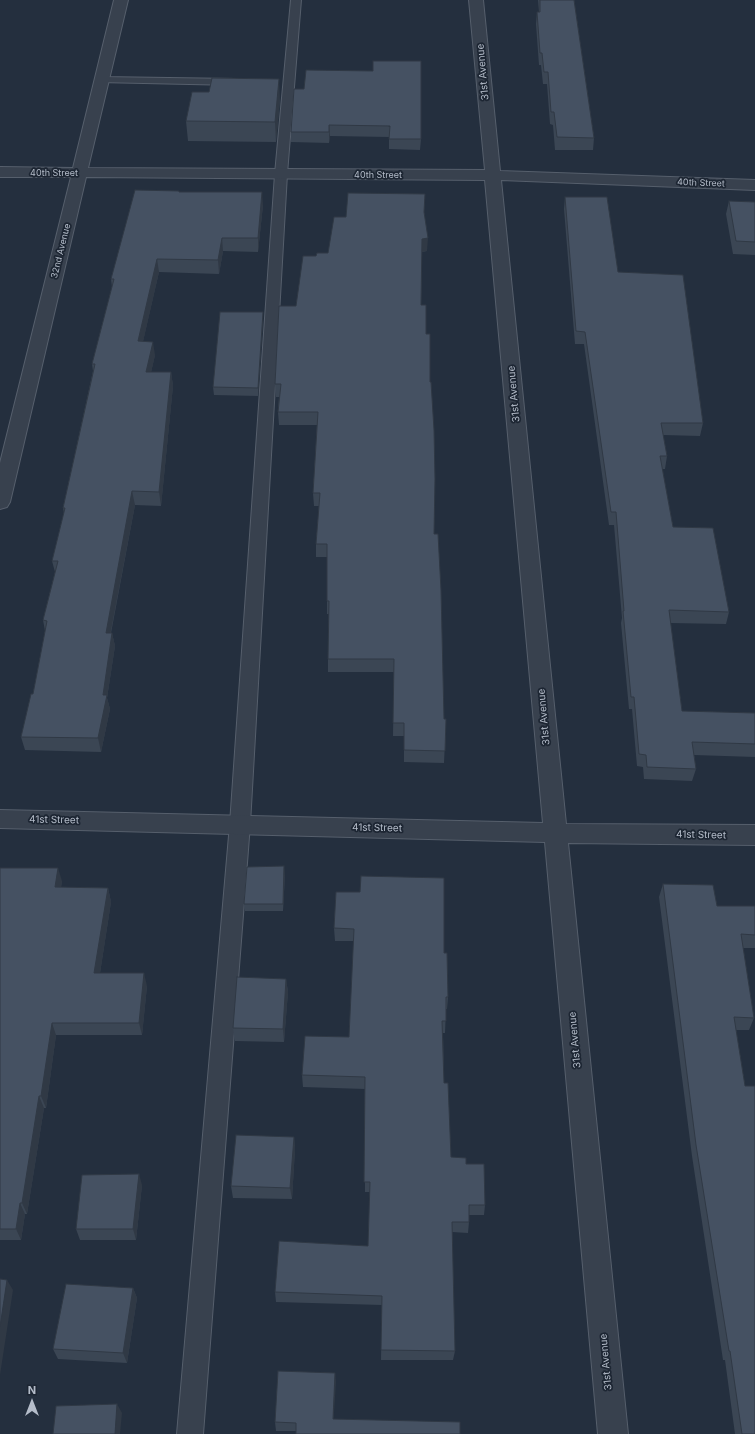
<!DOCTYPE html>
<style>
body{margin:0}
#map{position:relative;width:755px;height:1434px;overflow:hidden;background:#242f3e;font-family:Inter,sans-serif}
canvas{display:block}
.north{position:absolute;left:12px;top:1382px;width:40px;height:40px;-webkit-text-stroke:3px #1d2633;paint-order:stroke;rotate:0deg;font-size:11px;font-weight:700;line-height:16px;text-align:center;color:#b4bcc9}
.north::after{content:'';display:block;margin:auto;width:14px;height:18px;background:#b4bcc9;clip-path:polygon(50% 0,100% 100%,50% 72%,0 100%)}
</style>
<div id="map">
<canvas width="755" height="1434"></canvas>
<div class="north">N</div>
</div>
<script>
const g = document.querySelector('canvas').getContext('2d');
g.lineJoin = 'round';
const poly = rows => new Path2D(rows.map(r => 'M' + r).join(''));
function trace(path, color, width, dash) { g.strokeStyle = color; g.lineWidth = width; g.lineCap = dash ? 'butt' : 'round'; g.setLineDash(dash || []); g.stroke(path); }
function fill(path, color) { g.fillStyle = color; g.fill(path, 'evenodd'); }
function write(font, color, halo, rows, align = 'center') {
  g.font = font + ' Inter,sans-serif'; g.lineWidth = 3.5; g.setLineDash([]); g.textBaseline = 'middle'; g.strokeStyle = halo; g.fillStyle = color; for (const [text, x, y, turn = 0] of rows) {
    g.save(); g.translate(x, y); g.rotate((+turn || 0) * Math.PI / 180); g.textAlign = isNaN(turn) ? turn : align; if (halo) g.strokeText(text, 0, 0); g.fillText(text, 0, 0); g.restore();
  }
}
const service = poly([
 [291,0,301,0,287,174,250,824,203,1434,177,1434,230,824,275,174,291,0],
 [102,77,235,79,239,80,241,82,239,84,235,85,98,82,96,80,98,78,102,77]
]);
const minor = poly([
 [114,0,128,0,88,168,485,170,469,0,483,0,500,171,755,180,755,190,501,180,566,824,755,825,755,845,568,843,628,1434,598,1434,545,842,0,828,0,810,543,823,485,180,86,177,10,502,7,507,0,509,0,463,71,177,0,177,0,167,73,168,114,0]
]);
trace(service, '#565f6c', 2);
trace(minor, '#565f6c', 2);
fill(service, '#38414e');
fill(minor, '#38414e');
fill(poly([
 [538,0,574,0,594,138,593,150,555,150,553,125,550,124,547,84,543,84,541,65,539,65,536,24,537,12,539,12],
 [294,89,421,139,420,150,389,149,389,137,330,136,329,143,291,142,291,132],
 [280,99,276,142,188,141,186,121],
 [179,192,263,205,258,252,223,251,219,274,159,272,143,341,155,355,151,372,171,372,173,386,161,506,135,505,111,633,112,633,115,646,107,698,110,709,101,752,25,750,21,737,33,694,45,631,43,620,55,572,52,561,64,513,63,508,93,371,92,364,112,287,111,279],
 [565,197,618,272,703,423,700,436,663,435,667,456,665,469,662,469,673,527,729,612,726,624,670,623,682,711,755,713,755,757,694,755,696,769,692,781,644,779,643,767,637,766,632,709,629,709,621,623,622,618,614,525,609,525,584,344,575,344,564,209],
 [729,201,755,202,755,255,733,254,726,214],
 [424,212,427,251,422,252,421,305,426,334,430,382,434,534,444,719,446,719,444,763,404,762,404,736,393,736,394,672,328,672,328,659,329,614,327,614,327,557,316,557,316,544,319,506,314,506,313,493,317,425,279,425,278,412,279,397,276,397,275,384,296,306,316,256,328,253,346,217],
 [263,312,263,319,258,396,214,395,213,387],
 [0,868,62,881,61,887,108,888,111,902,100,973,147,986,142,1035,56,1035,46,1108,44,1108,27,1214,25,1214,21,1240,0,1240],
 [285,874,283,911,245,911,244,904],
 [663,884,717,906,755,906,755,948,743,948,754,1018,749,1030,736,1030,745,1086,755,1434,735,1434,725,1360,723,1360,692,1156,659,897],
 [336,892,444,953,448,997,447,1009,446,1009,445,1033,443,1033,444,1083,451,1157,466,1164,485,1205,484,1215,469,1215,469,1222,468,1233,452,1232,455,1351,453,1360,381,1360,382,1305,276,1302,275,1292,368,1246,370,1192,365,1192,365,1089,303,1087,302,1075,349,1037,354,941,335,941,334,928],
 [286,979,288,992,284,1042,235,1041,233,1028],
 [294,1137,295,1149,292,1199,233,1198,231,1186],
 [142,1185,136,1240,80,1240,76,1229],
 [133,1288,137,1298,127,1363,58,1359,53,1349],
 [336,1382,296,1431,276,1431,275,1422]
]), '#3b4654');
fill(poly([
 [279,79,280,99,276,142,275,122],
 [329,125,330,136,329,143],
 [262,192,263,205,258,252,258,238],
 [222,238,223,251,219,274,218,260],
 [428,238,427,251,421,252,422,239],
 [157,259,159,272,140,355,138,341],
 [263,312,263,319,258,396,258,388],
 [153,342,155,355,148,386,146,372],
 [171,372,173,386,161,506,159,492],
 [132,491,135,505,108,646,106,633],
 [112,633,115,646,107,698,110,709,101,752,98,738,103,695],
 [284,866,285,874,283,911,283,904],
 [58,868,62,881,59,901,55,887],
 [108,888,111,902,98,986,94,973],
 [144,973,147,986,142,1035,139,1023],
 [286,979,288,992,284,1042,283,1029],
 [52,1023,56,1035,46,1108,41,1096],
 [39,1096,44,1108,27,1214,22,1203],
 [294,1137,295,1149,292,1199,290,1188],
 [139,1174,142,1185,136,1240,133,1229],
 [20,1203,25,1214,21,1240,16,1229],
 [7,1280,13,1290,0,1375,0,1327],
 [133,1288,137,1298,127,1363,123,1353],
 [335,1373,336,1382,333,1428,333,1419],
 [117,1404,122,1413,120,1434,115,1434]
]), '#303945');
const building = poly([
 [540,0,574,0,594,138,557,137,554,112,551,112,548,72,544,72,542,53,540,53,537,12,540,12,540,0],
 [373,61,421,61,421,139,389,139,390,126,329,125,329,132,291,132,294,89,304,89,306,70,373,71,373,61],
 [212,78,279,79,275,122,186,121,192,92,209,92,212,78],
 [135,190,179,191,179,192,262,192,258,238,222,238,218,260,157,259,138,341,153,342,146,372,171,372,159,492,132,491,106,633,112,633,103,695,107,695,98,738,21,737,31,694,33,694,47,621,43,620,58,561,52,561,65,508,63,508,95,364,92,364,114,279,111,279,135,190],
 [348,193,425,194,424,212,428,238,422,239,421,305,426,305,426,334,430,334,430,382,431,382,434,430,435,479,434,534,438,534,441,590,444,719,446,719,445,751,404,750,404,723,393,723,394,659,328,659,329,601,327,601,327,544,316,544,320,493,313,493,318,412,278,412,281,384,275,384,279,306,296,306,303,256,316,256,317,253,328,253,334,217,346,217,348,193],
 [565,197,607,197,618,272,683,275,703,423,661,423,667,456,660,456,673,527,713,528,729,612,669,610,682,711,755,713,755,744,692,742,696,769,647,767,646,755,639,754,634,697,631,697,623,611,624,611,616,512,611,512,585,332,576,331,565,197],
 [729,201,755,202,755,242,736,241,729,201],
 [220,312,263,312,258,388,213,387,220,312],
 [284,866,283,904,244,904,247,867,284,866],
 [0,868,58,868,55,887,108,888,94,973,144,973,139,1023,52,1023,41,1096,39,1096,22,1203,20,1203,16,1229,0,1229,0,868],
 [361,876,444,878,444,953,447,953,448,997,446,997,446,1021,442,1021,444,1083,448,1083,451,1157,466,1158,466,1164,484,1164,485,1205,469,1205,469,1222,452,1222,455,1351,381,1350,382,1296,275,1292,279,1241,368,1246,370,1182,364,1182,365,1077,302,1075,305,1036,349,1037,354,929,334,928,336,892,360,892,361,876],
 [663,884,713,885,717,906,755,906,755,935,741,934,754,1018,734,1017,745,1086,755,1086,755,1434,742,1434,730,1351,729,1351,696,1145,663,884],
 [237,977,286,979,283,1029,233,1028,237,977],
 [236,1135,294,1137,290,1188,231,1186,236,1135],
 [139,1174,133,1229,76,1229,82,1175,139,1174],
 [0,1279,7,1280,0,1327,0,1279],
 [66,1284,133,1288,123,1353,53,1349,66,1284],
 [278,1371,335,1373,333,1419,460,1422,460,1434,296,1434,296,1423,275,1422,278,1371],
 [117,1404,115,1434,53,1434,56,1406,117,1404]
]);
fill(building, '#455162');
trace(building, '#303945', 1);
write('9px', '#b4bcc9', '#1d2633', [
 ["40th Street",54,173],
 ["40th Street",378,175],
 ["40th Street",701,183,2],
 ["32nd Avenue",61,251,-76]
]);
write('10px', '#b4bcc9', '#1d2633', [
 ["31st Avenue",483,72,-95],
 ["31st Avenue",514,394,-95],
 ["31st Avenue",544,717,-95],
 ["41st Street",54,820,1],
 ["41st Street",377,828,1],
 ["41st Street",701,835,1],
 ["31st Avenue",575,1040,-95],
 ["31st Avenue",606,1362,-95]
]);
</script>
